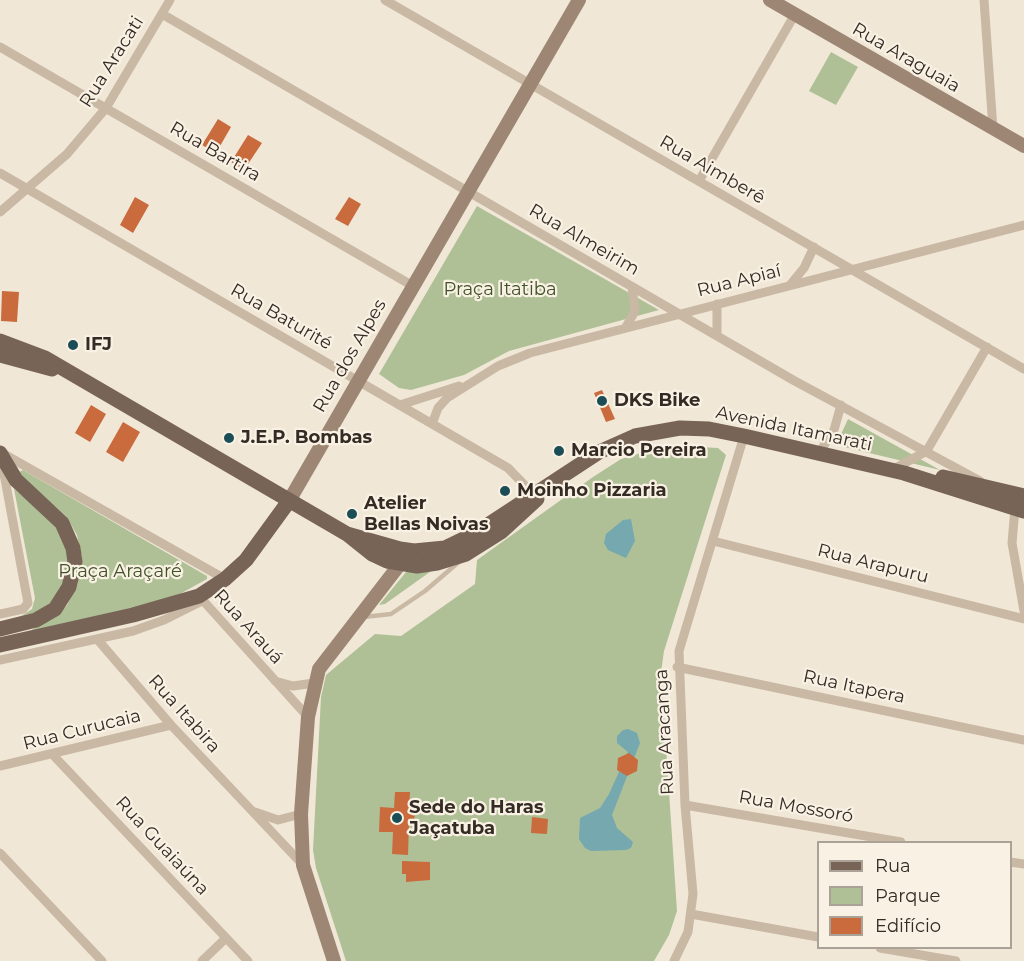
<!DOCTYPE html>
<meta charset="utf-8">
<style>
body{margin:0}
#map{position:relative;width:1024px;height:961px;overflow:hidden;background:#f1e7d7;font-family:Montserrat,sans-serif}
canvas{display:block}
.legend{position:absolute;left:817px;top:841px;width:195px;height:108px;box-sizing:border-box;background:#f9f1e3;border:2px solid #aaa297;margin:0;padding:8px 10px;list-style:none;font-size:18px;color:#342b25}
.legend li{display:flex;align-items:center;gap:12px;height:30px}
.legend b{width:30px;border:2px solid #aaa297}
</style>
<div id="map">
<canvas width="1024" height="961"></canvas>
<ul class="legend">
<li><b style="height:8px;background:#776456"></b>Rua</li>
<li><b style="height:16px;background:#afc097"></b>Parque</li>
<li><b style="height:16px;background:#c96b3d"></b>Edifício</li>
</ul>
</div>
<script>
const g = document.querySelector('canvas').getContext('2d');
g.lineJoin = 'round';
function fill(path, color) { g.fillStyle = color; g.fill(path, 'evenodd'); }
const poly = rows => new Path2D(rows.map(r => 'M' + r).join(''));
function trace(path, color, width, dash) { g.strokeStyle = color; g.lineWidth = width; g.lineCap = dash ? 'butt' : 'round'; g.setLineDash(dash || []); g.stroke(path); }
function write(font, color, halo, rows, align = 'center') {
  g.font = font + ' Montserrat,sans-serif'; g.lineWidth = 4.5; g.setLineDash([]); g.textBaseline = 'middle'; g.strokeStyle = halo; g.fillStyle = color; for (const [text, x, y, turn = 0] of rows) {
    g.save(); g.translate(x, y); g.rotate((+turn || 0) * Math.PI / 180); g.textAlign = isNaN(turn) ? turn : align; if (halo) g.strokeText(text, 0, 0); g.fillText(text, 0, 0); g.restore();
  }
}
fill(poly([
 [831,52,858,67,836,105,809,91],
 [477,206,659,310,509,351,464,375,411,390,399,388,379,374],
 [848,419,940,470,836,445],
 [682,446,718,448,726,455,664,651,661,672,677,911,669,935,654,961,346,961,316,868,313,850,321,697,326,675,375,634,401,636,475,584,477,560,593,477,621,459,651,450],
 [23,470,207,576,207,579,169,600,30,631,61,612,67,605,77,586,82,558,77,535,66,516,23,478,19,472],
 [14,489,53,521,66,545,69,562,66,578,54,600,39,612,21,616,32,609,35,598],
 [434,569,385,604,379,605,406,572]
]), '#afc097');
fill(poly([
 [631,519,635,541,626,558,608,550,604,543,606,534,623,520],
 [628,729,637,733,640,743,612,815,617,828,633,842,631,848,626,850,591,851,585,848,579,839,580,818,600,808,609,794,628,752,617,743,617,736,623,730]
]), '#75a8af');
fill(poly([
 [218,119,231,127,216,153,202,145],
 [248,135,262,143,244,170,231,162],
 [135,197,149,205,133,233,120,225],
 [349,197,361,204,348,226,335,219],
 [2,291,19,292,17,322,1,321],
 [602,390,615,419,606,422,594,393],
 [91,405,106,414,90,442,75,433],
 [123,422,140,432,123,462,106,452],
 [629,753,638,760,637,771,627,776,617,770,618,758],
 [395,792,410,792,409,811,415,812,414,824,409,824,408,855,392,854,393,832,379,832,380,807,394,808],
 [532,817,548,819,547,834,531,833],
 [402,861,430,862,430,880,406,882,406,874,402,874]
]), '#c96b3d');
trace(poly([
 [364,617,391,614,425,591,460,561]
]), '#c9b8a3', 4.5);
trace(poly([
 [385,0,1024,369],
 [984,0,993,129],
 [162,14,793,380,980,481],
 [0,47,413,286],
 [0,173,508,468,536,497],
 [699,181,795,14],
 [0,212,67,154,106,108,170,0],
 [790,285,804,268,814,247],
 [626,327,635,311,632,287],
 [717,335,717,304],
 [400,405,459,386],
 [432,424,438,408,447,398,498,366,530,353,1024,225],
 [2,453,225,579],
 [819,453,834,430,841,405],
 [892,470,925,452,929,447,987,347],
 [1015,508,1012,543,1024,611],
 [713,541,1024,619],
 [199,596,308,717],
 [0,614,23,609,28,603,2,463],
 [97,639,171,725,303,865],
 [0,660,133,631,164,620,202,601],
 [677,667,1024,740],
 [275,681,293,686,314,683],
 [53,755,248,961],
 [0,766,171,725],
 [685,805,901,842],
 [255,812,278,820,301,814],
 [0,853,102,961],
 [1010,862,1024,864],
 [691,914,818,937],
 [880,948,956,961],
 [202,961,226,938],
 [674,961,688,932,693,894,685,805,679,651,744,436]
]), '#c9b8a3', 9);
trace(poly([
 [770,0,1024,146],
 [289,501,579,0],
 [334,961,303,865,301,814,308,717,319,669,400,564]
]), '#9d8774', 14);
trace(poly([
 [0,341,45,358,347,534,372,554,387,561,417,566,437,563,466,554,501,532,537,499],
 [0,355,52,369],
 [0,453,16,480,62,523,73,548,75,562,69,587,55,609,36,620,0,629],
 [943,477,1024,496],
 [347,534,400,549,414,551,445,548,474,534,599,452,635,436,680,428,709,429,744,436,904,473,1024,511],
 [0,645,133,615,199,596,225,579,246,560,289,501]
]), '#776456', 15);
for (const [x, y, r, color] of [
 [73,345,6,"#1a4d56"],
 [602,401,6,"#1a4d56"],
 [229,438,6,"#1a4d56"],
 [559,451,6,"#1a4d56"],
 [505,491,6,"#1a4d56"],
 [352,514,6,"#1a4d56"],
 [397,818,6,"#1a4d56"]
]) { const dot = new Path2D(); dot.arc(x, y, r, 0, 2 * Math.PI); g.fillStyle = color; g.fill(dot); trace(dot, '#f9f1e3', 2); }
write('18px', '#342b25', '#f9f1e3', [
 ["Rua Araguaia",906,58,30],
 ["Rua Aracati",112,62,-58],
 ["Rua Bartira",215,152,30],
 ["Rua Aimberê",712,170,30],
 ["Rua Almeirim",584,240,30],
 ["Rua Apiaí",739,281,-14],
 ["Rua Baturité",281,317,30],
 ["Rua dos Alpes",350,356,-60],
 ["Avenida Itamarati",794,429,12],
 ["Rua Arapuru",873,564,14],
 ["Rua Arauá",248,627,48],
 ["Rua Itapera",854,687,12],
 ["Rua Itabira",184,714,48],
 ["Rua Curucaia",82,730,-14],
 ["Rua Aracanga",665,732,-93],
 ["Rua Mossoró",796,807,10],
 ["Rua Guaiaúna",162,846,47]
]);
write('18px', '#405328', '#f9f1e3', [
 ["Praça Itatiba",500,290],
 ["Praça Araçaré",120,572]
]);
write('bold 18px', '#342b25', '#f9f1e3', [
 ["IFJ",85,345],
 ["DKS Bike",614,401],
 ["J.E.P. Bombas",241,438],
 ["Marcio Pereira",571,451],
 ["Moinho Pizzaria",517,491],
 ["Atelier",364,504],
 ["Bellas Noivas",364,525],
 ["Sede do Haras",409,808],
 ["Jaçatuba",409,829]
], 'left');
</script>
